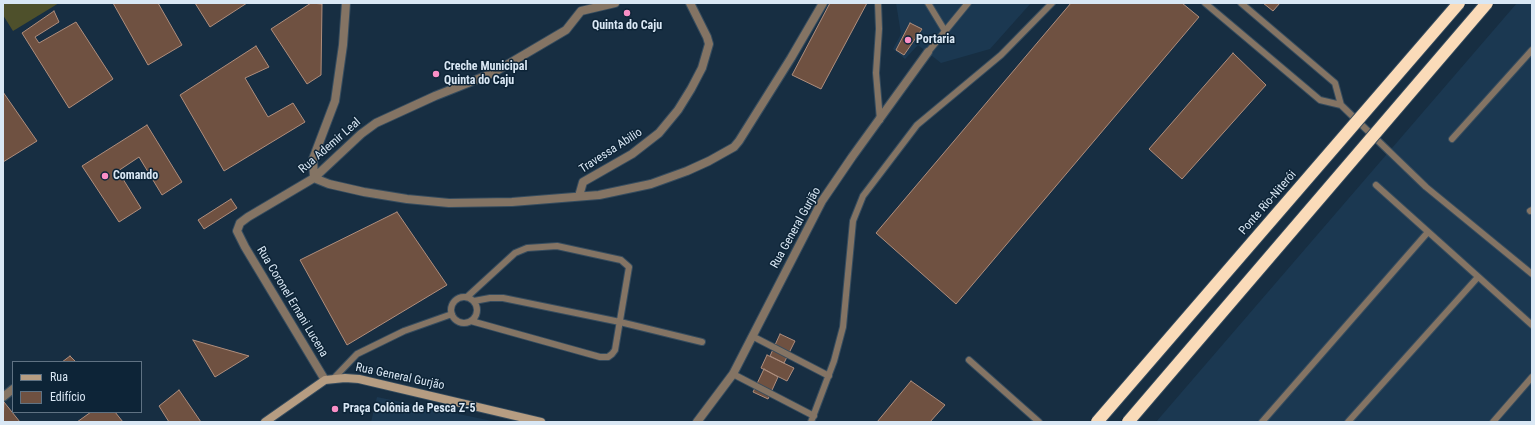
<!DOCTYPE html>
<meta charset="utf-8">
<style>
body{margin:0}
#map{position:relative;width:1535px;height:425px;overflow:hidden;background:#172e42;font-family:"Roboto Condensed",sans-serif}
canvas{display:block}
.frame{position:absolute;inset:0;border:4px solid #d9e7f4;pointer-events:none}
.legend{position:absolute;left:12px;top:361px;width:130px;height:52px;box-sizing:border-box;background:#0d2437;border:1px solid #5f7283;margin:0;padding:5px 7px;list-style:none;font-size:12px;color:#d9e7f4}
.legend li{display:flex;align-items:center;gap:8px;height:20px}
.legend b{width:20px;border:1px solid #5f7283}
</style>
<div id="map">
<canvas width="1535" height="425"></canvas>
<div class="frame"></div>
<ul class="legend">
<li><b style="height:5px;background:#b69d82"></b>Rua</li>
<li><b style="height:11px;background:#6f5141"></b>Edifício</li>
</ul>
</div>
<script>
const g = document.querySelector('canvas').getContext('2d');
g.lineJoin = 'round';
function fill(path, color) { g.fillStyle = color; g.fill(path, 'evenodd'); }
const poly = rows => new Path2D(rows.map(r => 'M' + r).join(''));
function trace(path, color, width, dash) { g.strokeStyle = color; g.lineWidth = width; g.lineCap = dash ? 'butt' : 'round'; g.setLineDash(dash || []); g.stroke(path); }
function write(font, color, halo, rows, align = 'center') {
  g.font = font + ' "Roboto Condensed",sans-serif'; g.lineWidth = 3; g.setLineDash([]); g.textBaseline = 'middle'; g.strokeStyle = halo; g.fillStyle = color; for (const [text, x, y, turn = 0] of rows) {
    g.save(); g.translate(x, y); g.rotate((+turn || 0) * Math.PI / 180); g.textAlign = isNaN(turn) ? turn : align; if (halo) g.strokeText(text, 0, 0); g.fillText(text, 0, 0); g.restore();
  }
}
fill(poly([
 [896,3,1031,3,990,49,941,63,918,45,905,59,893,49,901,34],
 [1517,3,1532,3,1532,422,1156,422],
 [377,397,497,422,371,422]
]), '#1b3851');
fill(poly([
 [3,3,59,3,13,31,3,15]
]), '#4e502b');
const building = poly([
 [113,3,158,3,182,45,148,65,113,3],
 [195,3,247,3,210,27,195,3],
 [311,3,322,4,321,75,307,84,271,29,311,3],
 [830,3,867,3,821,89,792,75,830,3],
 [1071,3,1182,3,1199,17,956,304,876,233,1071,3],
 [1263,3,1280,3,1273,11,1263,3],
 [54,11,59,22,35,37,39,43,76,22,113,79,69,108,22,33,54,11],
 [910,23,922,29,904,55,896,50,910,23],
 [256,46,269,67,245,78,268,117,293,103,305,122,224,171,180,95,256,46],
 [1233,53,1266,85,1182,179,1149,149,1233,53],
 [3,92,37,141,3,162,3,92],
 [147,125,182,182,162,195,139,157,118,171,141,208,119,222,82,166,147,125],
 [231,199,237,208,204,229,198,220,231,199],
 [397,212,447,285,347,345,300,260,397,212],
 [780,334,795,341,784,363,770,356,780,334],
 [193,340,249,356,215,377,193,340],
 [767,355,794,368,787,381,761,368,767,355],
 [70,356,76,362,62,362,70,356],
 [764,369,778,377,768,399,753,392,764,369],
 [911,381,945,405,930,422,877,422,911,381],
 [179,390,201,422,169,422,159,406,179,390],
 [4,402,20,422,3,422,4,402],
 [91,412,115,412,123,422,77,422,91,412]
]);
fill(building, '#6f5141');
trace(building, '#af8e7d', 1);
const lane = poly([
 [878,3,879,29,876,73,880,120],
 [928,3,945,31],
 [1205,3,1320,100,1341,105,1426,187,1532,274],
 [1241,3,1335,83,1341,105],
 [928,52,968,3],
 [1452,139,1532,50],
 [1376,185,1532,325],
 [1530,211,1532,210],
 '451 310a13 13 0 1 1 26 0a13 13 0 1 1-26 0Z',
 [467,297,515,253,527,248,557,246,621,260,629,267,615,350,612,354,608,357,600,357,471,321],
 [474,301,490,298,503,298,620,322,702,342],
 [752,336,829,376],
 [969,360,1039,422],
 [733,374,814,416],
 [334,378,357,354,404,331,452,314],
 [811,422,834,361,843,327,853,221,863,196,917,125,1001,55,1052,3],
 [1262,422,1428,232],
 [1348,422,1478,277],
 [1493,422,1532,377]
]);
const street = poly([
 [346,3,343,45,335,101,313,159,314,178,329,184,364,192,407,199,449,203,512,202,599,195,651,184,687,171,709,161,734,147,739,141,791,58,823,3],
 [579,196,583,182,632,154,659,133,678,110,691,89,702,68,709,44,707,37,690,3],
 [325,380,245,247,237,231,240,223,248,217,314,178,361,134,376,123,435,96,493,73,566,30,581,11,615,3],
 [3,397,13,389],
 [697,422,733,374,822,201,852,157,928,52]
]);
const secondary = poly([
 [265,422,325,380,345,378,359,379,541,422]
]);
trace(lane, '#364c5e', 8);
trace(street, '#364c5e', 10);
trace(secondary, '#364c5e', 10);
trace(lane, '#847464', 6);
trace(street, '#847464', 8);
trace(secondary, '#b69d82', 8);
const highwayBridge = poly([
 [1097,422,1459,3],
 [1128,422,1487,3]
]);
trace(highwayBridge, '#364c5e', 14, []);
trace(highwayBridge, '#fadbb9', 12);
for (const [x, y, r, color] of [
 [627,13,4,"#fa8fc6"],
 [908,40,4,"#fa8fc6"],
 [436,74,4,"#fa8fc6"],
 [105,176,4,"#fa8fc6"],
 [335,409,4,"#fa8fc6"]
]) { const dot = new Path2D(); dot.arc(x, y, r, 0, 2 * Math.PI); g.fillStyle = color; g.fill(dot); trace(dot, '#0d2437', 1.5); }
write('bold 12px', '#d9e7f4', '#0d2437', [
 ["Quinta do Caju",627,26,"center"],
 ["Portaria",916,40],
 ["Creche Municipal",444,67],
 ["Quinta do Caju",444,81],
 ["Comando",113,176],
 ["Praça Colônia de Pesca Z-5",343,409]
], 'left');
write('12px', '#d9e7f4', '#0d2437', [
 ["Rua Ademir Leal",330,146,-41],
 ["Travessa Abilio",611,151,-33],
 ["Ponte Rio-Niterói",1268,203,-49],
 ["Rua General Gurjão",796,228,-61],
 ["Rua Coronel Ernani Lucena",292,302,59],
 ["Rua General Gurjão",400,377,12]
]);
</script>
